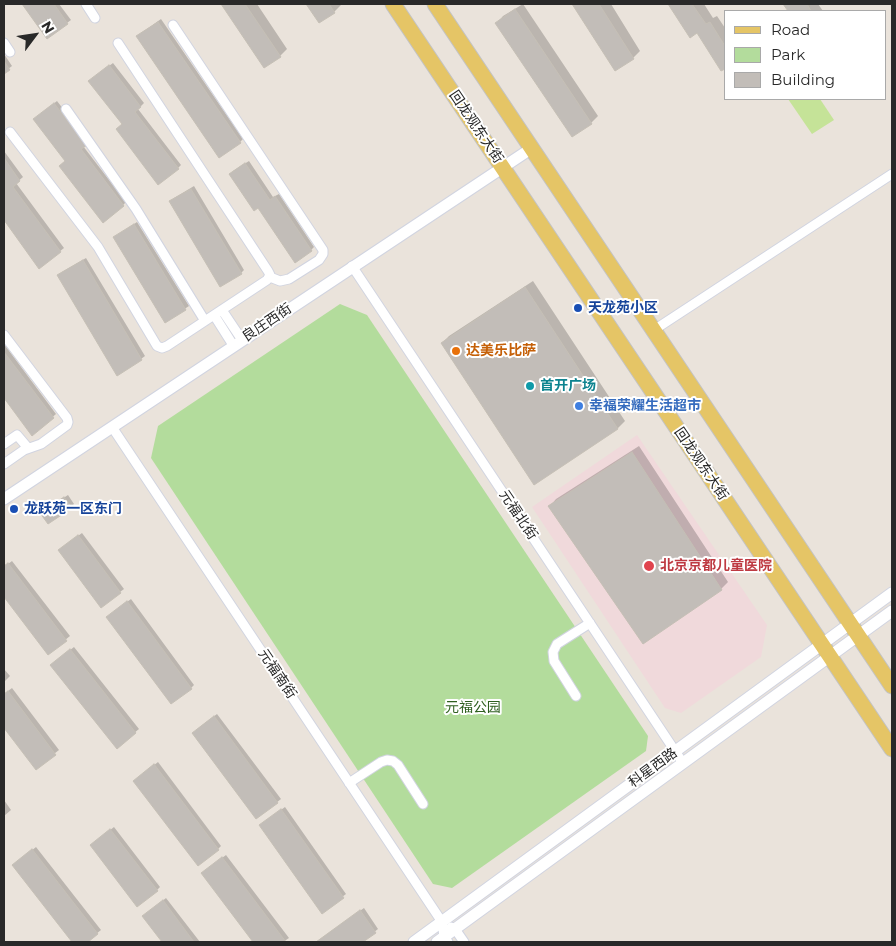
<!DOCTYPE html>
<meta charset="utf-8">
<style>
body{margin:0}
#map{position:relative;width:896px;height:946px;overflow:hidden;background:#eae3db;font-family:Montserrat,sans-serif}
canvas{display:block}
.frame{position:absolute;inset:0;border:5px solid #292929;pointer-events:none}
.legend{position:absolute;left:724px;top:10px;width:162px;height:90px;box-sizing:border-box;background:#fff;border:1px solid #a9a9a9;margin:0;padding:6px 9px;list-style:none;font-size:15px;color:#292929}
.legend li{display:flex;align-items:center;gap:10px;height:25px}
.legend b{width:25px;border:1px solid #a9a9a9}
.north{position:absolute;left:10px;top:10px;width:50px;height:50px;-webkit-text-stroke:4px #fff;paint-order:stroke;rotate:59deg;font-size:14px;font-weight:700;line-height:20px;text-align:center;color:#292929}
.north::after{content:'';display:block;margin:auto;width:18px;height:22px;background:#292929;clip-path:polygon(50% 0,100% 100%,50% 72%,0 100%)}
</style>
<div id="map">
<canvas width="896" height="946"></canvas>
<div class="frame"></div>
<ul class="legend">
<li><b style="height:6px;background:#e5c566"></b>Road</li>
<li><b style="height:14px;background:#b3dc9c"></b>Park</li>
<li><b style="height:14px;background:#c2bdb8"></b>Building</li>
</ul>
<div class="north">N</div>
</div>
<script>
const g = document.querySelector('canvas').getContext('2d');
g.lineJoin = 'round';
function fill(path, color) { g.fillStyle = color; g.fill(path, 'evenodd'); }
const poly = rows => new Path2D(rows.map(r => 'M' + r).join(''));
function trace(path, color, width, dash) { g.strokeStyle = color; g.lineWidth = width; g.lineCap = dash ? 'butt' : 'round'; g.setLineDash(dash || []); g.stroke(path); }
function write(font, color, halo, rows, align = 'center') {
  g.font = font + ' Montserrat,"Noto Sans SC",sans-serif'; g.lineWidth = 4; g.setLineDash([]); g.textBaseline = 'middle'; g.strokeStyle = halo; g.fillStyle = color; for (const [text, x, y, turn = 0] of rows) {
    g.save(); g.translate(x, y); g.rotate((+turn || 0) * Math.PI / 180); g.textAlign = isNaN(turn) ? turn : align; if (halo) g.strokeText(text, 0, 0); g.fillText(text, 0, 0); g.restore();
  }
}
fill(poly([
 [637,435,767,625,761,657,681,713,665,708,532,507]
]), '#f0d9db');
fill(poly([
 [340,304,367,315,648,736,646,751,452,888,433,884,151,458,158,426]
]), '#b3dc9c');
fill(poly([
 [788,99,820,99,834,120,812,134]
]), '#c5e398');
fill(poly([
 [24,4,59,4,71,20,48,37],
 [223,4,257,4,287,49,280,56,265,67],
 [308,4,340,4,341,5,334,12,319,22],
 [523,4,598,116,591,123,497,23,503,16],
 [574,4,611,4,640,51,633,58,615,70],
 [669,4,704,4,713,18,717,16,725,28,725,67,697,31,690,36],
 [785,4,818,4,823,11,789,11],
 [161,19,243,139,240,142,141,33],
 [4,54,12,66,4,72],
 [113,63,144,103,138,109,181,165,178,168,123,124,93,78],
 [57,101,88,141,83,146,126,202,123,205,67,161,38,116],
 [4,151,23,177,16,183,64,248,40,267,4,218],
 [249,161,273,197,279,194,314,247,311,250,233,171],
 [194,186,244,270,241,273,174,198],
 [137,222,189,306,166,321,115,237],
 [86,258,145,356,141,359,62,272],
 [533,281,625,421,618,428,535,483,442,343,449,336],
 [4,344,56,414,33,434,4,396],
 [639,446,728,582,721,589,550,506,556,499],
 [68,495,74,504,71,507,45,510],
 [82,533,124,589,120,592,63,547],
 [12,561,70,636,48,654,4,595,4,567],
 [131,599,194,685,191,688,111,614],
 [74,647,139,729,117,747,55,662],
 [4,669,10,676,4,682],
 [12,688,59,750,36,768,4,726,4,694],
 [217,714,281,799,257,818,196,730],
 [158,762,221,846,218,849,138,778],
 [4,800,11,810,4,816],
 [285,807,346,894,322,912,264,822],
 [114,827,160,887,157,890,95,842],
 [36,847,101,930,86,942,74,942,14,865],
 [226,855,289,938,283,942,255,942,202,873],
 [166,898,200,942,163,942,144,916],
 [364,908,378,929,361,942,316,942]
]), '#0003');
const building = poly([
 [22,4,54,4,68,24,47,39,22,4],
 [221,4,245,4,281,57,264,68,221,4],
 [306,4,329,4,335,13,319,23,306,4],
 [572,4,599,4,634,59,615,71,572,4],
 [668,4,692,4,706,24,710,22,725,46,725,69,721,71,697,33,690,38,668,4],
 [783,4,807,4,811,11,788,11,783,4],
 [515,9,592,124,572,137,495,23,515,9],
 [158,22,241,143,219,158,136,36,158,22],
 [4,61,10,70,4,74,4,61],
 [109,65,141,107,135,112,179,169,158,185,116,129,122,124,88,81,109,65],
 [54,103,86,146,81,149,124,206,103,223,59,166,65,161,33,119,54,103],
 [4,158,20,181,13,187,61,252,39,269,4,220,4,158],
 [245,163,270,200,275,196,312,251,295,263,258,208,254,211,229,174,245,163],
 [191,189,242,274,220,287,169,201,191,189],
 [134,224,186,310,165,323,113,237,134,224],
 [83,260,142,360,117,376,57,275,83,260],
 [525,287,618,429,534,485,441,343,525,287],
 [4,352,54,418,32,436,4,398,4,352],
 [632,452,722,590,643,644,548,506,632,452],
 [64,497,72,508,48,524,40,513,64,497],
 [78,535,121,593,101,608,58,550,78,535],
 [8,563,67,641,48,655,4,597,4,566,8,563],
 [127,601,192,689,171,704,106,617,127,601],
 [70,649,136,733,117,749,50,665,70,649],
 [8,691,56,755,36,770,4,728,4,694,8,691],
 [214,716,278,803,256,819,192,733,214,716],
 [154,764,219,850,198,866,133,781,154,764],
 [281,809,344,898,322,914,259,825,281,809],
 [110,829,158,891,137,907,90,845,110,829],
 [32,849,98,934,88,942,72,942,12,865,32,849],
 [222,857,286,942,253,942,201,873,222,857],
 [163,900,194,942,162,942,142,916,163,900],
 [360,910,376,933,363,942,316,942,360,910]
]);
fill(building, '#c2bdb8');
trace(building, '#c5bfb5', 1);
const minor = poly([
 [86,4,95,18],
 [173,25,323,250,323,254,319,260,289,279,280,281,270,277],
 [4,43,10,52],
 [66,109,136,209,205,321],
 [10,132,98,247,157,346,162,348,167,346,267,280,270,275,268,271,118,43],
 [352,266,683,763],
 [222,310,242,340],
 [214,315,233,345],
 [654,330,892,174],
 [4,335,67,418,68,422,67,425,41,444,24,450,4,464],
 [112,427,442,922,444,937,448,942],
 [4,444,17,435,28,448],
 [576,696,554,661,553,652,557,644,590,623],
 [349,783,381,762,387,760,393,761,398,765,423,804],
 [451,927,455,929,464,942]
]);
const tertiary = poly([
 [4,499,532,148],
 [414,942,892,593],
 [437,942,892,611]
]);
const primary = poly([
 [393,4,892,749],
 [435,4,892,686]
]);
trace(minor, '#d1d4e0', 11);
trace(tertiary, '#d1d4e0', 13);
trace(primary, '#c3c3c3', 17);
trace(minor, '#fff', 9);
trace(tertiary, '#fff', 11);
trace(primary, '#e5c566', 15);
for (const [x, y, r, color] of [
 [578,308,5,"#1a4fb4"],
 [456,351,5,"#e8710a"],
 [530,386,5,"#0f9aa8"],
 [579,406,5,"#3f7fe0"],
 [14,509,5,"#1a4fb4"],
 [649,566,6,"#e0444e"]
]) { const dot = new Path2D(); dot.arc(x, y, r, 0, 2 * Math.PI); g.fillStyle = color; g.fill(dot); trace(dot, '#fff', 2); }
write('14px', '#292929', '#fff', [
 ["回龙观东大街",476,127,56],
 ["良庄西街",267,323,-34],
 ["回龙观东大街",701,464,56],
 ["元福北街",518,515,56],
 ["元福南街",277,674,56],
 ["科星西路",653,768,-36]
]);
write('bold 14px', '#164399', '#fff', [
 ["天龙苑小区",588,308],
 ["龙跃苑一区东门",24,509]
], 'left');
write('bold 14px', '#c56008', '#fff', [
 ["达美乐比萨",466,351]
], 'left');
write('bold 14px', '#0d838f', '#fff', [
 ["首开广场",540,386]
], 'left');
write('bold 14px', '#366cbe', '#fff', [
 ["幸福荣耀生活超市",589,406]
], 'left');
write('bold 14px', '#be3a42', '#fff', [
 ["北京京都儿童医院",660,566]
], 'left');
write('14px', '#2e5f1f', '#fff', [
 ["元福公园",473,708]
]);
</script>
